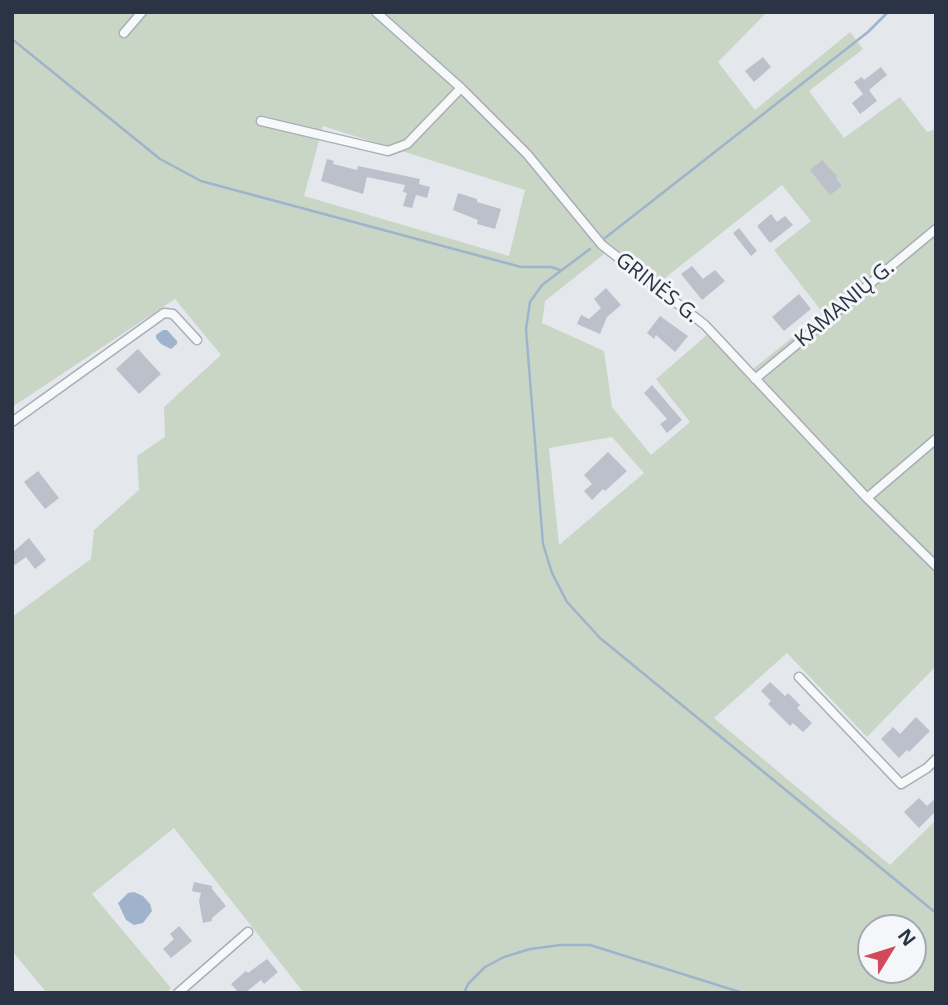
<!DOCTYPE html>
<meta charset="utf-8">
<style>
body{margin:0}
#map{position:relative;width:948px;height:1005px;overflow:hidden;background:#e4e7ec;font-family:"Open Sans",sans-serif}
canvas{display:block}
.frame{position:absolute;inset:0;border:14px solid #2b3445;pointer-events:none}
.north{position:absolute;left:857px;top:914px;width:70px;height:70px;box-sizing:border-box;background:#f4f6f9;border:2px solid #a4a8b1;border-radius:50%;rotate:52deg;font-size:19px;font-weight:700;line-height:28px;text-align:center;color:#2b3445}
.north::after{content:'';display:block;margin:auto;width:24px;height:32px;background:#d1495b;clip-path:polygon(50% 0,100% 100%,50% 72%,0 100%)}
</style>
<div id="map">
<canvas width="948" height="1005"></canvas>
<div class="frame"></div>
<div class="north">N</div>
</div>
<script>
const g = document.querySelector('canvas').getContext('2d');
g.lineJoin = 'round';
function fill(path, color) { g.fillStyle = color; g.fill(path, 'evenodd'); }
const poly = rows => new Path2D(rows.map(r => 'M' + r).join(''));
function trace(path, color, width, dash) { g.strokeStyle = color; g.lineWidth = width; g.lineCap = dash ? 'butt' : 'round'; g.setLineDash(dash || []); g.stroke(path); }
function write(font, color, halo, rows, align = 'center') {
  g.font = font + ' "Open Sans",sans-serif'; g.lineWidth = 6; g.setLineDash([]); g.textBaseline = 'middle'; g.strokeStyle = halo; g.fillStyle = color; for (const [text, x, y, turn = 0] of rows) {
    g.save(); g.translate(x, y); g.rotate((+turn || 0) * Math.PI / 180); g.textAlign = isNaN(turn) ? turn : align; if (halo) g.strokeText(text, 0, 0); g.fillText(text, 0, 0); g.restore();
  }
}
fill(poly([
 [12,12,767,12,718,62,755,110,850,32,863,49,809,91,844,138,900,97,927,132,936,129,936,666,867,737,787,653,714,718,890,865,936,820,936,993,304,993,174,828,92,894,171,988,166,993,47,993,12,951,12,617,91,559,94,530,139,490,137,456,165,437,164,407,221,355,175,299,12,407],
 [323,126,525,190,509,256,304,196],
 [782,185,811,221,774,250,823,313,753,369,715,328,656,379,690,422,651,455,612,407,604,351,542,323,545,301,613,247,660,282],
 [612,437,644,473,559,545,549,448],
 [871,928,913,928,913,970,871,970]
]), '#c9d6c5');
fill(poly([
 [163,330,167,330,177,341,177,344,171,349,161,344,156,338,156,335],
 [134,892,143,896,150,904,152,911,143,923,134,925,126,920,118,903,128,893]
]), '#9fb4cc');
trace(poly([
 [12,39,160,159,201,181,521,267,551,267,560,270],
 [605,238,868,32,888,12],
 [590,249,542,285,530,302,526,329,543,544,552,573,567,602,600,638,936,913],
 [464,993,468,984,485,967,504,957,530,949,561,945,590,945,743,993]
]), '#9fb4cc', 2.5);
fill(poly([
 [763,57,771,67,754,82,745,71],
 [881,67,887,75,869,90,877,101,860,114,852,103,863,94,854,82,862,77,864,80],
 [327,159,334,161,333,164,357,170,358,166,420,179,419,184,430,187,427,198,416,195,412,208,403,206,407,193,403,192,405,185,367,177,363,194,321,181],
 [822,160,837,176,836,178,842,186,830,195,810,170],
 [458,193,477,199,477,202,501,209,495,229,477,224,478,220,453,210],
 [771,214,777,222,785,216,793,225,770,243,757,226],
 [739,228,757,251,751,256,733,233],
 [692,266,703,279,715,270,725,281,702,300,681,274],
 [606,288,621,305,607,317,600,334,577,324,581,315,589,319,601,308,594,299],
 [799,294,811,309,784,331,772,317],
 [660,316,688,336,675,352,656,335,654,339,647,333],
 [138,349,161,374,139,394,116,369],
 [652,385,682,420,667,433,660,424,667,419,644,393],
 [608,452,627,471,605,491,603,489,592,500,584,491,592,484,584,475],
 [38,471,59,498,45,509,24,482],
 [29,538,46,560,35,569,26,557,12,567,12,553],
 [770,682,785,696,788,693,800,705,797,708,812,723,803,732,793,723,790,726,768,704,771,701,761,691],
 [916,717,930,731,909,752,907,750,899,758,881,739,893,727,900,734],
 [919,798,927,806,936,798,936,811,919,828,904,812],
 [194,882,212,886,212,889,226,906,212,918,212,921,203,923,199,901,201,893,192,891],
 [179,926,192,941,171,958,163,949,174,939,170,934],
 [267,959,278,972,264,984,261,980,245,993,239,993,231,984,246,971,248,973]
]), '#bbc0ca');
const street = poly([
 [376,12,461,88,527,154,602,245,705,325,867,498,936,566],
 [124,33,142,12],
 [261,121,388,151,407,144,461,88],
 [755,379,936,229],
 [12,422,164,313,173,314,197,340],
 [867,498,936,439],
 [799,677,901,784,927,768,936,759],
 [178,993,248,932]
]);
trace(street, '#a9aeb7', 11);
trace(street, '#f7f8fa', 8);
write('21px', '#2b3445', '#f4f6f9', [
 ["GRINĖS G.",657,288,38],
 ["KAMANIŲ G.",845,304,-40]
]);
</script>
